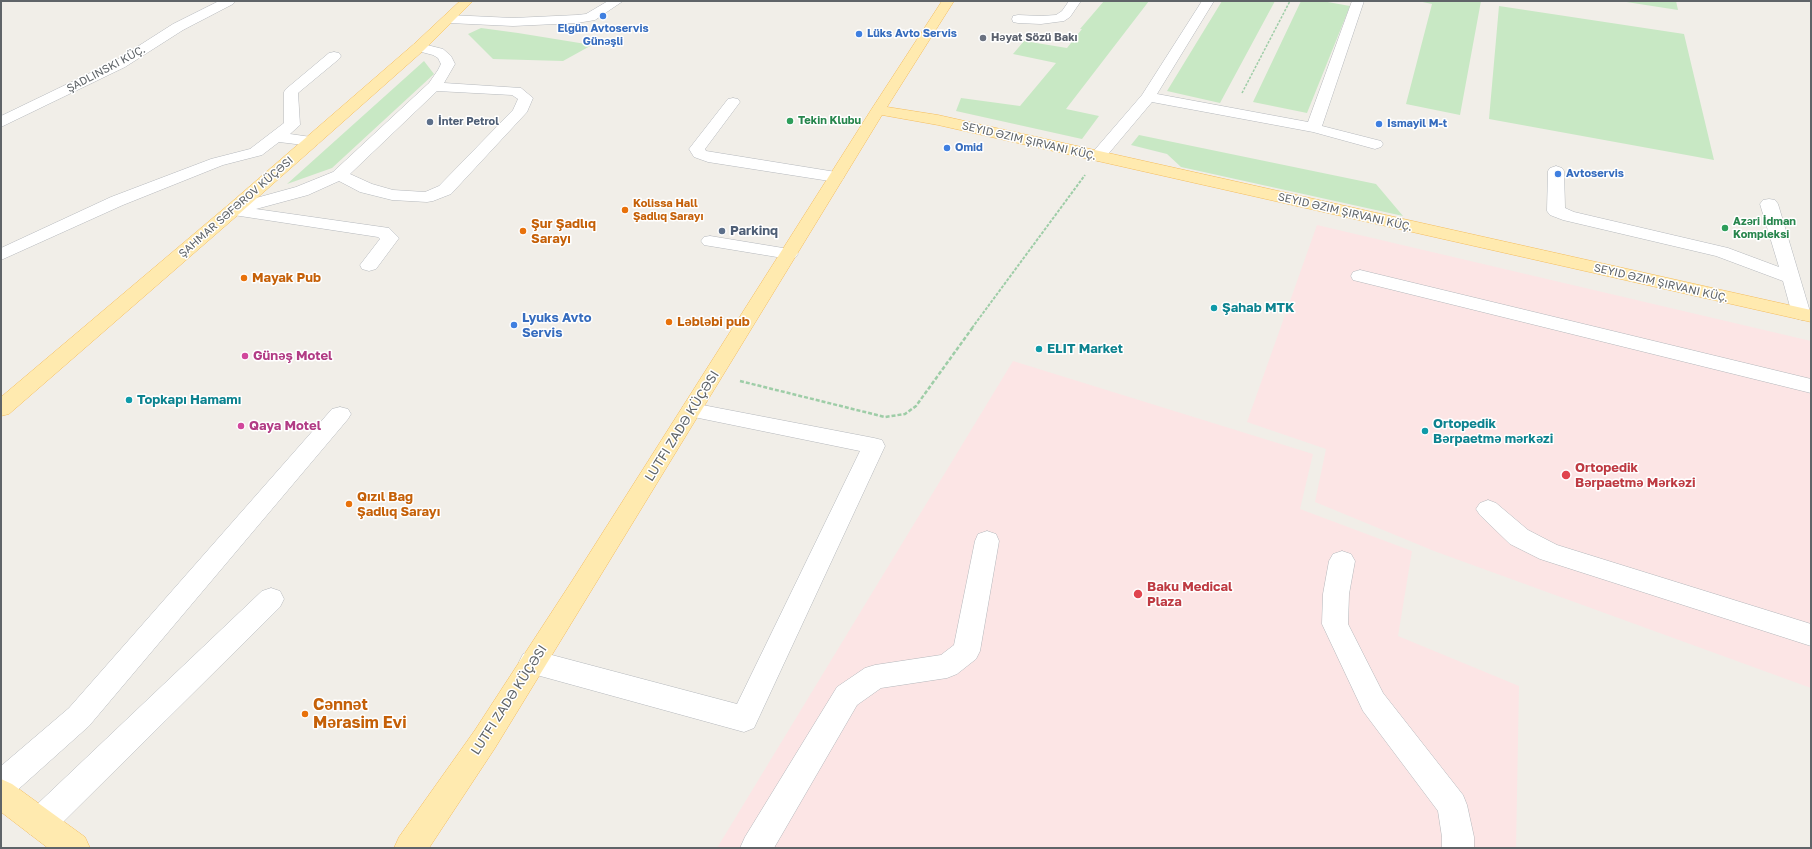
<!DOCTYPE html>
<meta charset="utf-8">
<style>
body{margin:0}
#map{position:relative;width:1812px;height:849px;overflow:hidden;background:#f1eee8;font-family:"Golos Text",sans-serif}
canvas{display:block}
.frame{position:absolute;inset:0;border:2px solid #5f6468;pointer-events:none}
</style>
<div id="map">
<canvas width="1812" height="849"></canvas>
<div class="frame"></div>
</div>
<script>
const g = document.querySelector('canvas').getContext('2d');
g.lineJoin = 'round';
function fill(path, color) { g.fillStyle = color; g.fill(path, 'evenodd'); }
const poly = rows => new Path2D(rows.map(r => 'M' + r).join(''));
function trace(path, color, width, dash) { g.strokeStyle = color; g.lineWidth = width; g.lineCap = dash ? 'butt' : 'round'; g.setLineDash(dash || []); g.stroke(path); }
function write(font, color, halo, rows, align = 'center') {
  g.font = font + ' "Golos Text",sans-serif'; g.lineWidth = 3; g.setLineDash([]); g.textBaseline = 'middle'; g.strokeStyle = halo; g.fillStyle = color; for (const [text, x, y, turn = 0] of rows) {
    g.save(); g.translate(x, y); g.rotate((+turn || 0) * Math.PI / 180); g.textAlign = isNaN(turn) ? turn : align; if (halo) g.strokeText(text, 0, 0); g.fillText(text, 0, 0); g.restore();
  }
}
fill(poly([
 [1317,225,1811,341,1811,688,1434,551,1315,502,1326,449,1247,422],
 [1013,361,1313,454,1300,509,1412,551,1398,636,1519,686,1516,848,717,848]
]), '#fce5e5');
fill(poly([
 [1104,1,1149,1,1066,109,1099,116,1082,139,956,111,961,98,1020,106,1056,63,1013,54,1024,41,1067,48,1082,29,1080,29],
 [1222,1,1275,1,1220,103,1167,91],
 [1301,1,1322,1,1350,6,1307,113,1253,102],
 [1418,1,1481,1,1460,115,1406,104,1432,4],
 [1620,1,1676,1,1678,10],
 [1499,6,1684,34,1714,160,1489,119],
 [481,28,518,33,592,45,563,61,493,59,468,34],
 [424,61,434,74,332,168,287,184],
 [1139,135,1376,184,1403,216,1181,167,1167,154,1131,145]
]), '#c8e8c4');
const minor = poly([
 [219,1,235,1,233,4,183,30,125,67,1,127,1,116,115,61,173,24,219,1],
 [608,1,623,1,595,20,577,23,513,26,449,23,444,22,443,19,444,16,449,15,513,18,577,15,586,14,608,1],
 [1069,1,1081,1,1070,17,1064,21,1041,24,1018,23,1013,22,1012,19,1013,16,1018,15,1041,16,1056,15,1062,11,1069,1],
 [1202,1,1214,1,1157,94,1308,122,1352,1,1364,1,1322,126,1381,141,1383,144,1381,147,1375,149,1313,132,1152,102,1104,159,1098,161,1092,159,1090,156,1092,153,1142,95,1202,1],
 [419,43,443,49,451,56,455,64,444,83,521,88,533,98,527,112,451,194,433,201,427,202,392,200,360,192,339,181,308,195,256,209,389,228,399,238,376,269,369,271,362,269,360,265,380,239,378,237,227,214,224,210,227,206,296,187,333,172,429,83,438,70,441,64,438,58,433,55,414,50,412,47,414,44,419,43],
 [437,91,512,95,518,99,513,110,439,186,425,192,393,190,372,184,350,174,437,91],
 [334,52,339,53,341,56,339,59,298,93,300,125,290,134,318,138,320,141,318,144,312,146,279,142,262,155,223,165,123,205,1,260,1,248,111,197,211,159,250,149,284,123,284,92,286,89,329,53,334,52],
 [733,98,738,99,740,102,705,149,706,151,836,172,842,174,844,177,842,180,836,182,708,162,694,157,689,149,728,99,733,98],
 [1556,166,1562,168,1564,171,1565,208,1574,212,1728,248,1779,267,1760,204,1763,200,1769,199,1775,200,1778,204,1811,315,1809,318,1802,320,1795,318,1792,314,1783,281,1716,256,1563,220,1550,215,1547,211,1548,171,1550,168,1556,166],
 [710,236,789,249,795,250,798,254,795,258,789,259,704,245,701,241,704,237,710,236],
 [1360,270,1811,379,1811,393,1353,280,1351,276,1353,272,1360,270],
 [692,403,874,438,882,440,885,446,754,728,744,732,533,674,523,670,519,662,523,654,533,650,737,704,860,451,684,415,681,410,684,405,692,403],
 [340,407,348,409,351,414,348,419,89,726,12,795,1,799,1,766,69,708,332,409,340,407],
 [1488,500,1496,503,1528,530,1557,545,1811,624,1811,646,1540,559,1510,544,1480,515,1476,509,1480,503,1488,500],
 [987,531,996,534,999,541,980,651,976,659,957,674,947,678,881,688,857,705,774,848,740,848,745,837,837,687,865,668,875,665,941,655,954,645,975,541,978,534,987,531],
 [1342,551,1351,554,1355,561,1349,594,1348,624,1383,693,1463,795,1467,805,1474,837,1474,848,1442,848,1442,837,1438,811,1363,711,1322,624,1323,594,1329,561,1333,554,1342,551],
 [271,588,280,591,284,599,280,607,51,834,40,838,29,834,24,823,29,812,262,591,271,588]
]);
const major = poly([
 [460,1,473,1,424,50,239,214,9,414,1,416,1,397,227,206,414,44,460,1],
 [942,1,954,1,887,107,938,115,1811,310,1811,322,938,125,882,115,495,748,429,848,394,848,399,837,475,730,572,581,871,110,942,1],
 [1,779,12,784,85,837,90,848,48,848,1,812,1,779]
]);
trace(minor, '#b5b8bc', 1);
trace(major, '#f4bc5d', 1);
trace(poly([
 [1242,93,1290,1]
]), '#9ecda7', 1.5, [2.5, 1.5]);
trace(poly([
 [972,328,1085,175]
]), '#9ecda7', 2, [3, 1.5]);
trace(poly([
 [740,381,885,417,905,414,916,406,973,327]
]), '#9ecda7', 2.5, [4, 2]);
fill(minor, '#fff');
fill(major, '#ffeaaf');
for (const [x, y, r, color] of [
 [603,16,4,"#3f7fe0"],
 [859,34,4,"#3f7fe0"],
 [983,38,4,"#6b7280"],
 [790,121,4,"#2e9e5b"],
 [430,122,4,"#5c6f8a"],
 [1379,124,4,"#3f7fe0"],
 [947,148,4,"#3f7fe0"],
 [1558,174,4,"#3f7fe0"],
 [625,210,4,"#e8710a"],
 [1725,228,4,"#2e9e5b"],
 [523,231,4,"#e8710a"],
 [722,231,4,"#5c6f8a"],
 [244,278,4,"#e8710a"],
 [1214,308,4,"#0f9aa8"],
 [669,322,4,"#e8710a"],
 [514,325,4,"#3f7fe0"],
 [1039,349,4,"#0f9aa8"],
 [245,356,4,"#d1479c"],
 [129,400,4,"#0f9aa8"],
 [241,426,4,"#d1479c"],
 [1425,431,4,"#0f9aa8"],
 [1566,475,5,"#e0444e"],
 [349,504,4,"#e8710a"],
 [1138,594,5,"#e0444e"],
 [305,714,4,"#e8710a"]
]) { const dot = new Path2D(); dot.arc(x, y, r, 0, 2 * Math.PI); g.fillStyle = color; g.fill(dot); trace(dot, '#fff', 1.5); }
write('bold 11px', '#366cbe', '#fff', [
 ["Elgün Avtoservis",603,29,"center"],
 ["Günəşli",603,42,"center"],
 ["Lüks Avto Servis",867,34],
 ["Ismayil M-t",1387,124],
 ["Omid",955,148],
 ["Avtoservis",1566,174]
], 'left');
write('bold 11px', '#5b616d', '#fff', [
 ["Həyat Sözü Bakı",991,38]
], 'left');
write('11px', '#5f6468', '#fff', [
 ["ŞADLINSKI KÜÇ.",106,69,-28],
 ["SEYID ƏZIM ŞIRVANI KÜÇ.",1029,141,13],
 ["ŞAHMAR SƏFƏROV KÜÇƏSI",236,207,-41],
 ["SEYID ƏZIM ŞIRVANI KÜÇ.",1345,212,13],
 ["SEYID ƏZIM ŞIRVANI KÜÇ.",1661,283,13]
]);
write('bold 11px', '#27864d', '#fff', [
 ["Tekin Klubu",798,121],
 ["Azəri İdman",1733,222],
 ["Kompleksi",1733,235]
], 'left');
write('bold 11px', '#4e5e75', '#fff', [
 ["İnter Petrol",438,122]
], 'left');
write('bold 11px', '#c56008', '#fff', [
 ["Kolissa Hall",633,204],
 ["Şadlıq Sarayı",633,217]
], 'left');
write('bold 13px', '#c56008', '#fff', [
 ["Şur Şadlıq",531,224],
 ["Sarayı",531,239],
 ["Mayak Pub",252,278],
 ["Ləbləbi pub",677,322],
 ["Qızıl Bağ",357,497],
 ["Şadlıq Sarayı",357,512]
], 'left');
write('bold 13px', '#4e5e75', '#fff', [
 ["Parkinq",730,231]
], 'left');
write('bold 13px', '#0d838f', '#fff', [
 ["Şahab MTK",1222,308],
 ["ELIT Market",1047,349],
 ["Topkapı Hamamı",137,400],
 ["Ortopedik",1433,424],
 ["Bərpaetmə mərkəzi",1433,439]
], 'left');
write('bold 13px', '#366cbe', '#fff', [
 ["Lyuks Avto",522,318],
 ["Servis",522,333]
], 'left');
write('bold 13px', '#b23c85', '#fff', [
 ["Günəş Motel",253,356],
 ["Qaya Motel",249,426]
], 'left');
write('13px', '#5f6468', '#fff', [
 ["LUTFI ZADƏ KÜÇƏSI",682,426,-58],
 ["LUTFI ZADƏ KÜÇƏSI",509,700,-57]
]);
write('bold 13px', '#be3a42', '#fff', [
 ["Ortopedik",1575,468],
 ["Bərpaetmə Mərkəzi",1575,483],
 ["Baku Medical",1147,587],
 ["Plaza",1147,602]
], 'left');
write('bold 16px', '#c56008', '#fff', [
 ["Cənnət",313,705],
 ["Mərasim Evi",313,723]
], 'left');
</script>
